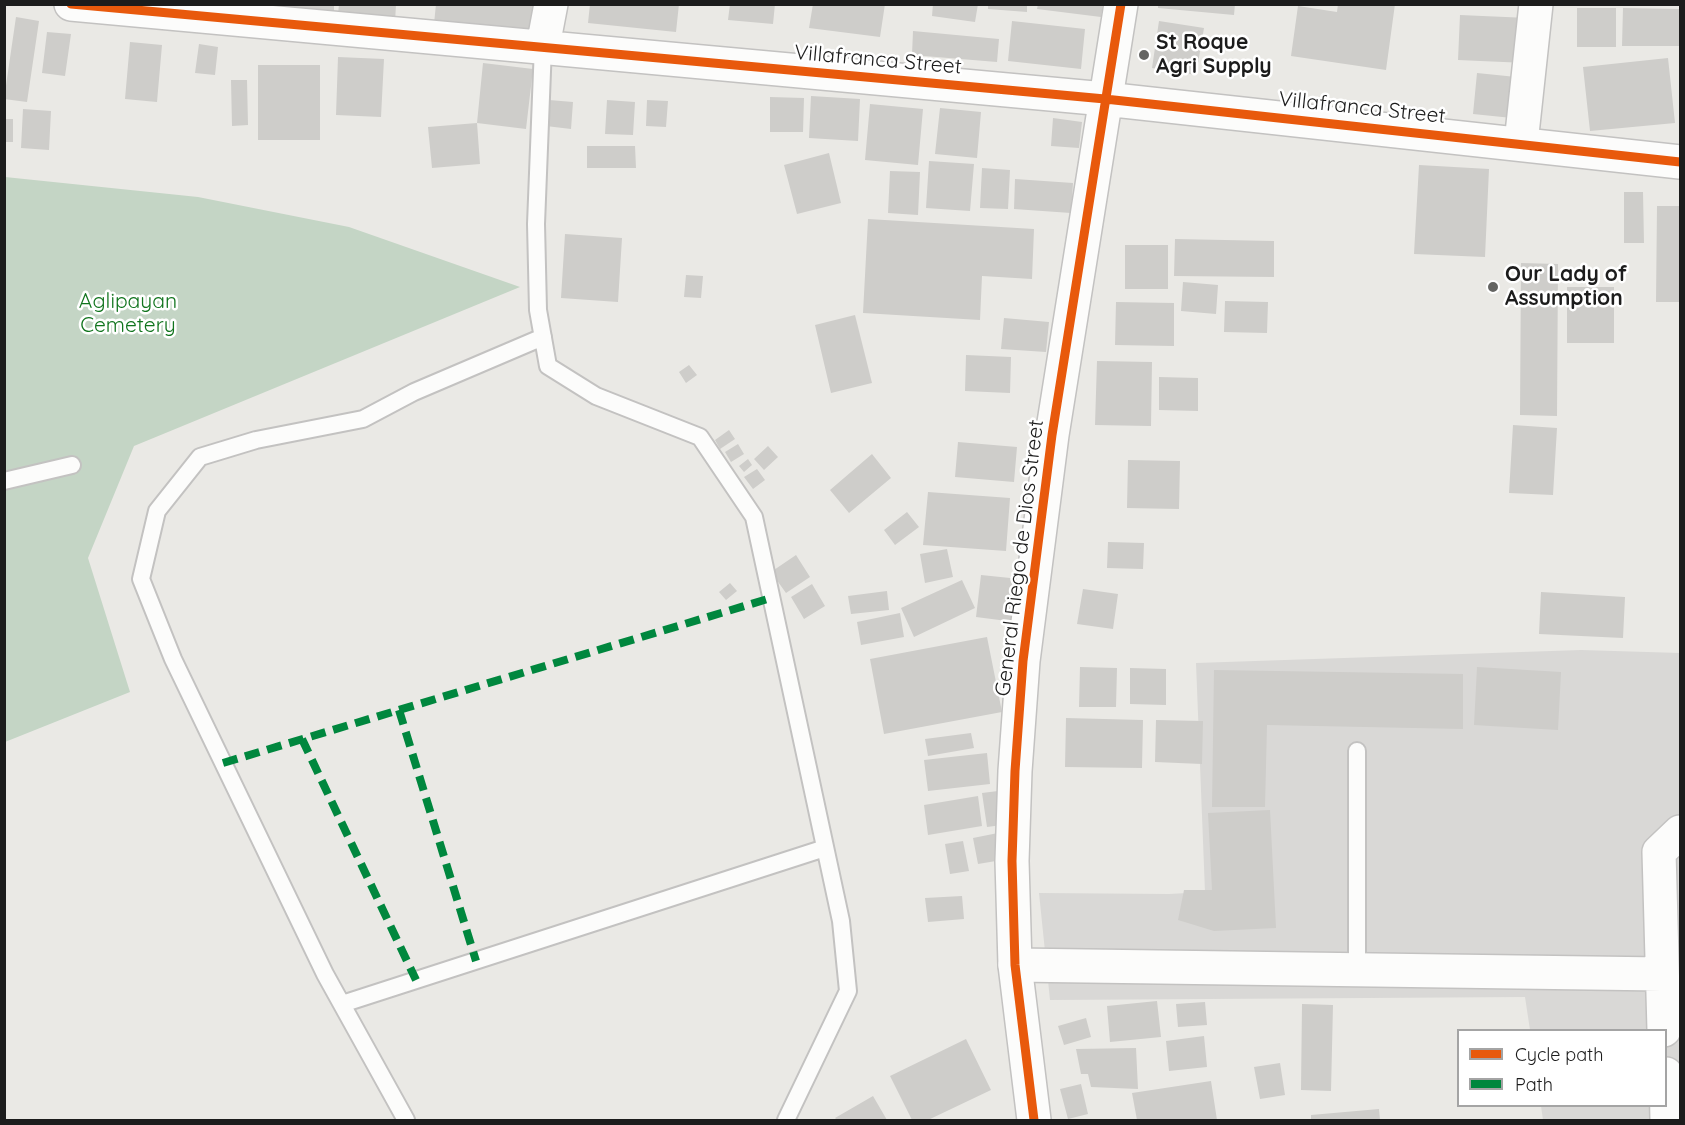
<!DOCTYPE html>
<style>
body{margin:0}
#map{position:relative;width:1685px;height:1125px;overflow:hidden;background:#eae9e5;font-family:Quicksand,sans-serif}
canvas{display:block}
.frame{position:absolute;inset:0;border:6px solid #1c1c1c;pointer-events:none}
.legend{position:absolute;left:1457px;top:1029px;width:210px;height:78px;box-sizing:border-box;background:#fff;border:2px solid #a4a4a4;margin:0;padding:8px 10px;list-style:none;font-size:18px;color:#1c1c1c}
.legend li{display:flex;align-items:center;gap:12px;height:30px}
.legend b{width:30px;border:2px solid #a4a4a4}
</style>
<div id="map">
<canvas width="1685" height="1125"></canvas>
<div class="frame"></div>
<ul class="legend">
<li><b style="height:8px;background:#e8590c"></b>Cycle path</li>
<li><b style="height:8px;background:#00873e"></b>Path</li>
</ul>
</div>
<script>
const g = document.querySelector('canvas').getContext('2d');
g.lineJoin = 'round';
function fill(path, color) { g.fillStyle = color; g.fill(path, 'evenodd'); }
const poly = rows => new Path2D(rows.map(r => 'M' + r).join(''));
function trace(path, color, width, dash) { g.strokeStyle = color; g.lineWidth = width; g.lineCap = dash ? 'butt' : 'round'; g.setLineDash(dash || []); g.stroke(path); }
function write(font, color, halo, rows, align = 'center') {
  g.font = font + ' Quicksand,sans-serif'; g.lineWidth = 5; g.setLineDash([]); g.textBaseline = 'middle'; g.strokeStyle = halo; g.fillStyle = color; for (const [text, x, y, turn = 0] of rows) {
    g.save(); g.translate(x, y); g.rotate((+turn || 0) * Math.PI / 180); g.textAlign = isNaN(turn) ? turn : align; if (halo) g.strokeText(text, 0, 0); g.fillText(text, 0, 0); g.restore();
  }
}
fill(poly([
 [1581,650,1680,653,1680,1120,1543,1120,1541,1106,1666,1106,1666,1030,1530,1030,1525,997,1050,1000,1039,893,1169,894,1205,892,1196,663]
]), '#d9d8d6');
fill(poly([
 [5,177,198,197,349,227,520,287,134,446,88,558,130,692,5,742]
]), '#c4d5c5');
fill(poly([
 [286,4,334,4,334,14,283,6],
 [339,4,396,4,395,23,338,15],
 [436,4,545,4,542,33,434,24],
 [590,4,679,4,676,32,588,23],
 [730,4,775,4,773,24,728,20],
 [813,4,885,4,880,37,809,28],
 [933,4,978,4,975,22,932,16],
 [988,4,1027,4,1027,12,988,9],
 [1038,4,1103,4,1101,17,1037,9],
 [1158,4,1235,4,1234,15,1158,8],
 [1338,4,1395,4,1386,70,1291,56,1298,6,1337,12],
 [1577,8,1616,8,1616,47,1577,47],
 [1623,8,1680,9,1680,46,1622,46],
 [1460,15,1528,18,1526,63,1458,60],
 [16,17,39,21,27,102,4,99],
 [1012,21,1085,29,1081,69,1008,61],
 [1159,21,1204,28,1196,75,1152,68],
 [913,31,999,39,997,62,912,55],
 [47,32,71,34,65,76,42,73],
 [130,42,162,45,157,102,125,99],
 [199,44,218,47,215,75,195,73],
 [338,57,384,59,381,117,336,115],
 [1668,58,1675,123,1590,131,1583,67],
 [483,63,533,69,526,129,477,123,480,164,432,168,428,127,477,123],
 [258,65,320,65,320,140,258,140],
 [1477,73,1526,78,1522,119,1473,114],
 [231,80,247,80,248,125,232,126],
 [811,96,860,99,858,141,809,138],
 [770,97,804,98,803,132,770,132],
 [549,100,573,102,571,129,546,126],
 [607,100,635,102,633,135,605,134],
 [647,100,668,101,666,127,646,126],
 [870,104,923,109,918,165,865,160],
 [940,108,981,112,977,158,935,154],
 [23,109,51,111,49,150,21,148],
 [1053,118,1082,122,1079,148,1051,146],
 [4,119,13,119,13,142,4,142],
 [587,146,635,146,636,168,587,168],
 [829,153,841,203,797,214,784,165],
 [929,161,974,164,970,211,926,208],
 [1419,165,1489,169,1485,257,1414,254],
 [982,168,1010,170,1008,209,980,208],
 [890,171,920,172,918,215,888,213],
 [1015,179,1073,183,1071,213,1014,209],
 [1624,192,1643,192,1644,243,1624,243],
 [1657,206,1680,206,1680,302,1656,302],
 [868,219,1034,229,1032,279,982,276,980,320,863,313],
 [565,234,622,238,618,302,561,298],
 [1175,239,1274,241,1274,277,1174,276],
 [1125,245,1168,245,1168,289,1125,289],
 [1521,263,1558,264,1557,416,1520,415],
 [686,275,703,276,701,298,684,297],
 [1183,282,1218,285,1216,314,1181,311],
 [1567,287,1614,287,1614,343,1567,343],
 [1225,301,1268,302,1267,333,1224,332],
 [1116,302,1174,303,1174,346,1115,345],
 [855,315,872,383,831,393,815,325],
 [1004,318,1049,322,1046,352,1001,349],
 [966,355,1011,357,1010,393,965,391],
 [1097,361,1152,362,1151,426,1095,425],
 [689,365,697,375,686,383,679,372],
 [1159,377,1198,378,1198,411,1159,410],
 [1513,425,1557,428,1553,495,1509,493],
 [729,430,735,439,720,449,715,440],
 [958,442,1017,447,1014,482,955,477],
 [738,444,744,454,731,462,725,452],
 [768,446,778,457,764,470,754,459],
 [872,454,891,478,849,513,830,490],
 [748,459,752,465,744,472,739,466],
 [1128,460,1180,461,1179,509,1127,508],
 [757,469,765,480,753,489,744,477],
 [928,492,1010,498,1006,551,923,545],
 [907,512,919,527,895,545,884,530],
 [1108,542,1144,543,1143,569,1107,568],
 [947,549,953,577,925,583,920,554],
 [796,555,810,577,786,593,771,572],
 [981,575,1020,579,1015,622,976,617],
 [962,580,975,608,914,637,901,608],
 [730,583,737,591,726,600,719,592],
 [812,584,825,606,804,619,791,597],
 [1083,589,1118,594,1113,629,1077,624],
 [887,591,889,610,851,614,848,596],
 [1541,592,1625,597,1623,638,1539,634],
 [900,613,904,637,861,645,857,622],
 [987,637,1002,712,884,734,870,659],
 [1080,667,1117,668,1116,707,1079,707],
 [1477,667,1561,672,1558,730,1474,725],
 [1130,668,1166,669,1166,705,1130,704],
 [1214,670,1463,674,1463,729,1267,725,1265,807,1212,807],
 [1066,718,1143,720,1142,768,1065,767],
 [1156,720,1203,721,1202,764,1155,762],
 [971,733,974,748,928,756,925,739],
 [987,753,990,784,928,791,924,760],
 [998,791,1002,825,987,827,982,793],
 [978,796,982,826,928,835,924,805],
 [1270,810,1276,928,1214,931,1178,920,1184,890,1212,890,1208,813],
 [998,833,1002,860,978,864,973,838],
 [963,841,969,871,950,874,945,844],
 [962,896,964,919,928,922,925,898],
 [1157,1001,1161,1037,1110,1042,1107,1006],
 [1205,1002,1207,1025,1178,1027,1176,1004],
 [1302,1004,1333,1005,1331,1091,1301,1090],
 [1086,1018,1091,1037,1064,1045,1058,1026],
 [1204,1036,1207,1067,1169,1071,1166,1041],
 [966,1039,991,1090,928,1120,912,1120,890,1076],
 [1136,1048,1138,1089,1091,1087,1088,1074,1081,1074,1076,1049],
 [1280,1063,1285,1095,1260,1099,1254,1067],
 [1211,1081,1217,1120,1137,1120,1132,1093],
 [1081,1084,1088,1114,1068,1119,1060,1089],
 [873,1096,887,1120,837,1120,835,1118],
 [1379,1109,1380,1120,1311,1120,1311,1115]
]), '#cecdca');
const service = poly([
 [543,46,536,224,538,310,548,366,596,396,700,437,754,517,841,921,848,991,786,1120],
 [4,481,72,465],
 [1357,970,1357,751],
 [342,1004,825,848],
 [406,1120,325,974,173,659,141,579,157,511,200,457,256,440,363,419,414,392,543,337]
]);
const minor = poly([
 [71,4,1105,99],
 [543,46,551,4],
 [1521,143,1536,4],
 [1015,965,1662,974],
 [1664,1030,1659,852,1680,832],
 [1666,1074,1667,1120]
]);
const tertiary = poly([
 [1105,99,1680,162],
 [1034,1120,1015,965,1012,861,1015,771,1023,661,1052,435,1121,4]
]);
trace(service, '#c3c2c1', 20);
trace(minor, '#c3c2c1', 36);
trace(tertiary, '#c3c2c1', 36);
trace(service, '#fcfcfb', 16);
trace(minor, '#fcfcfb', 33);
trace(tertiary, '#fcfcfb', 33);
trace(poly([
 [399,710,476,961],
 [302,739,416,980],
 [223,763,771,598]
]), '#00873e', 8, [15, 8]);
trace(poly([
 [71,4,1105,99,1680,162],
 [1034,1120,1015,965,1012,861,1015,771,1023,661,1052,435,1121,4]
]), '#e8590c', 9);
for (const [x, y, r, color] of [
 [1144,55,6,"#646462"],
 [1493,287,6,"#646462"]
]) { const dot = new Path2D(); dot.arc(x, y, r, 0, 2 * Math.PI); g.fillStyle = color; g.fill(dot); trace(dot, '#fff', 2); }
write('bold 21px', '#1c1c1c', '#fff', [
 ["St Roque",1156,43],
 ["Agri Supply",1156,67],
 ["Our Lady of",1505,275],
 ["Assumption",1505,299]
], 'left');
write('21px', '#1c1c1c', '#fff', [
 ["Villafranca Street",878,60,5],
 ["Villafranca Street",1362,108,6],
 ["General Riego de Dios Street",1020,558,-83]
]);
write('21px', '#10741d', '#fff', [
 ["Aglipayan",128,302],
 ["Cemetery",128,326]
]);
</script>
